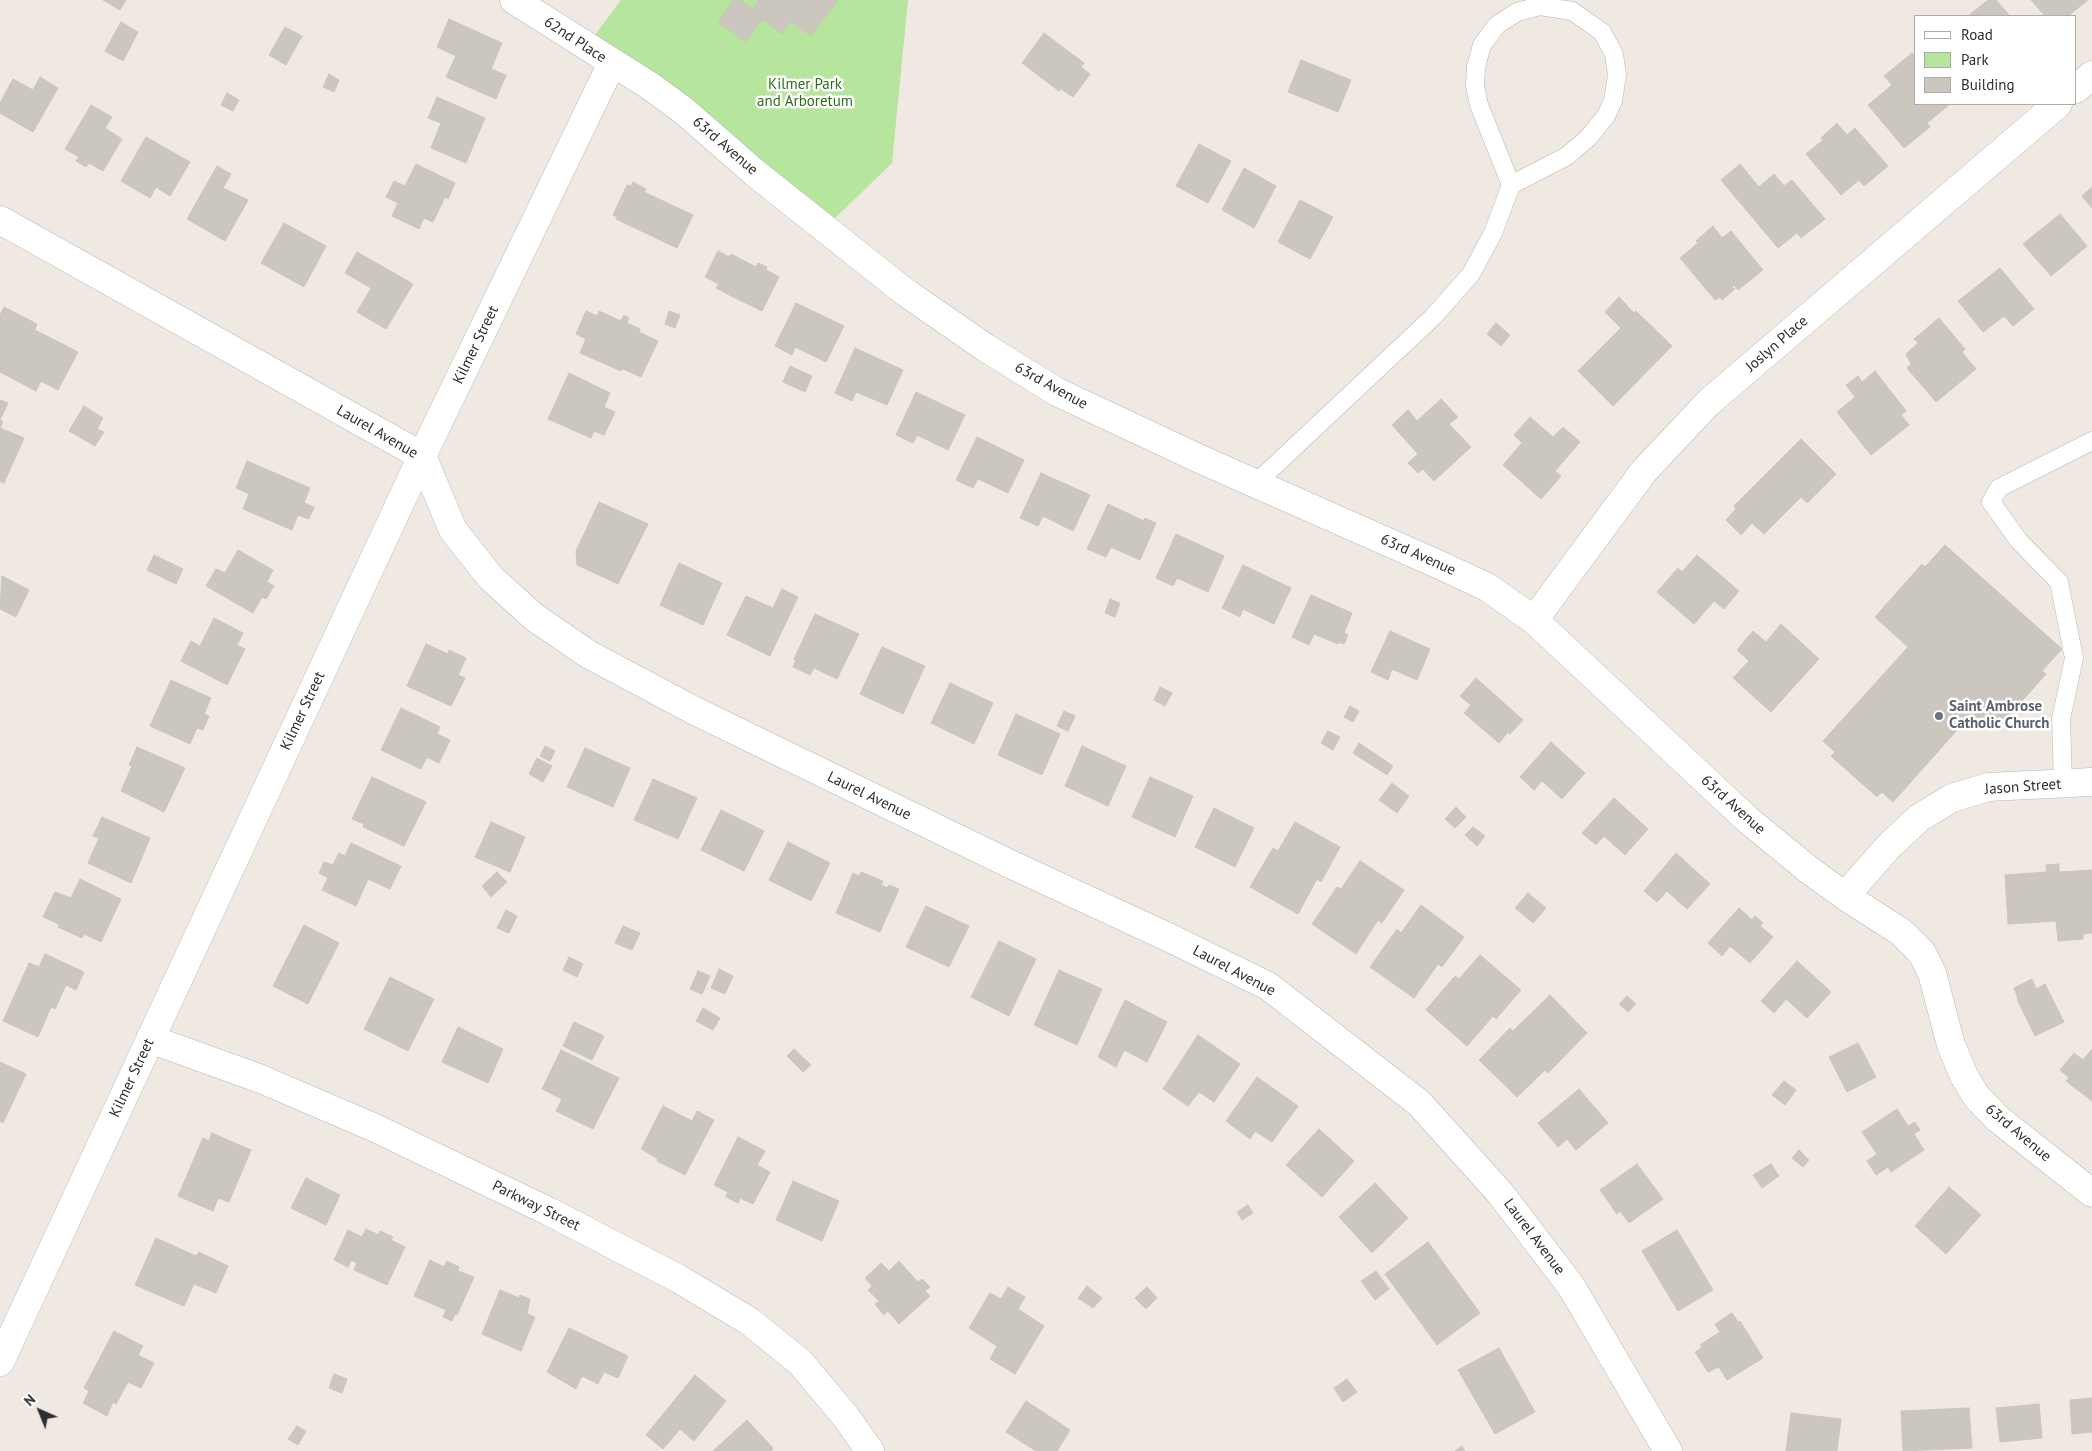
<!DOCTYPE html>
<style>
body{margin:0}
#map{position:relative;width:2092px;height:1451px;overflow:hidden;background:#efe9e1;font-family:"PT Sans",sans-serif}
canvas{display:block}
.legend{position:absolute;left:1914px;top:15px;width:162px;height:90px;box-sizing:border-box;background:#fff;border:1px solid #ababab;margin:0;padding:6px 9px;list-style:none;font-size:15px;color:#2e2e2e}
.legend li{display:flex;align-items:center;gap:10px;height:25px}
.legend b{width:25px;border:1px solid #ababab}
.north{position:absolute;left:15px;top:1386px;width:50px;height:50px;-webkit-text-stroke:4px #fff;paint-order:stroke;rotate:316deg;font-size:14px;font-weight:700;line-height:20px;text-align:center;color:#2e2e2e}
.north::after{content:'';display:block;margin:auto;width:18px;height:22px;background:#2e2e2e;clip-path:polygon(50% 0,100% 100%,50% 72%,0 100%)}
</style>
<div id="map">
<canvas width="2092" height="1451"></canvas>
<ul class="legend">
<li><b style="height:6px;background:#fff"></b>Road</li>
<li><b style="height:14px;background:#b6e59e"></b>Park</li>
<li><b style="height:14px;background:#cbc7bf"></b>Building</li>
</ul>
<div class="north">N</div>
</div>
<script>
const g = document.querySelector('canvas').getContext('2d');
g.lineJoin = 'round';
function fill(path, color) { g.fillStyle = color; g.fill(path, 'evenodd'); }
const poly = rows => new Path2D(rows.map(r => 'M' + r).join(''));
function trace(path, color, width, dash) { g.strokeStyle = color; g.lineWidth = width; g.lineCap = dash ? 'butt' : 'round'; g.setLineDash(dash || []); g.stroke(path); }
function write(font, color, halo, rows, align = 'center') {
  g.font = font + ' "PT Sans",sans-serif'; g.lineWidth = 5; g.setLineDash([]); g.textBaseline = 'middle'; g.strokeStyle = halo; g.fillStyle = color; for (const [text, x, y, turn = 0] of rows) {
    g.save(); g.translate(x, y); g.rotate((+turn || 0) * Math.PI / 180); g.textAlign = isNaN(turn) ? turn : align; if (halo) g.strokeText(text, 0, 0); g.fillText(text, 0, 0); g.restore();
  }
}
fill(poly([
 [621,0,908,0,892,163,828,225,589,43]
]), '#b6e59e');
const building = poly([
 [103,0,126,0,120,10,103,0],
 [733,0,741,0,752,9,759,0,838,0,811,36,791,21,782,34,763,19,745,42,718,22,733,0],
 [1988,0,1996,0,2010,16,1968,16,1988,0],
 [2031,0,2088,0,2068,16,2045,16,2031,0],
 [449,19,502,43,491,69,506,75,496,99,446,77,456,56,437,47,449,19],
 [121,22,138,32,123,61,105,51,121,22],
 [285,27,302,36,286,65,269,55,285,27],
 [1044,33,1084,63,1081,67,1090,74,1073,97,1061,89,1059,91,1022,63,1044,33],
 [1912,53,1916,58,1916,104,1950,104,1927,123,1930,127,1904,148,1868,105,1892,85,1884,76,1912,53],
 [1301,60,1351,80,1338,112,1288,92,1301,60],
 [329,74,339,80,334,92,323,87,329,74],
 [40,77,58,88,33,132,0,113,0,103,13,79,33,90,40,77],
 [227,93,239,100,233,111,221,105,227,93],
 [437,97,485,118,466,163,431,148,441,123,428,118,437,97],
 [91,105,112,117,105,128,122,139,103,171,89,163,86,167,76,161,79,157,65,149,91,105],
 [1837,123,1847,135,1855,128,1888,166,1864,186,1859,180,1841,195,1806,154,1823,140,1821,138,1837,123],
 [146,137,190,162,170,196,156,187,150,198,121,181,146,137],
 [1199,144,1231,161,1208,203,1176,186,1199,144],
 [416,164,455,183,448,199,445,197,433,222,424,218,419,229,392,216,398,203,386,197,394,181,405,186,416,164],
 [1740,164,1759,187,1774,174,1784,186,1792,180,1825,219,1801,238,1797,233,1778,248,1721,180,1740,164],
 [217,166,231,174,223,188,248,200,225,241,187,219,217,166],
 [1244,168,1276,186,1254,228,1222,210,1244,168],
 [633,182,646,189,644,192,693,215,677,248,616,219,617,217,613,215,627,185,631,186,633,182],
 [2092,187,2092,208,2082,196,2092,187],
 [1300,200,1333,217,1310,259,1278,242,1300,200],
 [2060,214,2087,246,2051,276,2023,244,2060,214],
 [284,223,326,246,304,287,261,263,284,223],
 [1713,226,1722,238,1731,231,1763,270,1738,290,1734,285,1732,287,1735,289,1722,300,1720,297,1715,300,1680,258,1698,243,1696,241,1713,226],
 [718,251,729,257,731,254,756,267,758,263,767,267,766,270,779,277,762,311,731,296,716,288,719,284,705,277,718,251],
 [357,252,413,284,386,329,357,312,371,288,345,273,357,252],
 [2000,268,2034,309,2013,326,2004,316,1983,332,1958,301,2000,268],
 [1619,297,1634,313,1636,311,1672,346,1613,406,1578,371,1621,328,1605,312,1619,297],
 [796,303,844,326,826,362,795,347,792,355,775,346,796,303],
 [4,307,37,324,35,330,78,352,58,390,41,381,36,391,0,372,0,315,4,307],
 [586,311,597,316,599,311,621,321,624,315,629,318,627,323,640,329,639,332,658,341,641,377,623,369,621,371,580,353,586,339,576,334,586,311],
 [669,311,680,315,675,328,665,324,669,311],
 [1939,318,1965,349,1962,352,1976,369,1936,402,1907,368,1911,364,1906,354,1918,343,1914,339,1939,318],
 [1496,323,1510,335,1501,346,1487,334,1496,323],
 [855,348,903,370,887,405,856,392,852,401,835,393,855,348],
 [790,366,812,376,805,392,783,382,790,366],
 [1875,371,1906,411,1901,415,1909,425,1871,455,1837,412,1855,397,1846,385,1858,376,1862,382,1875,371],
 [569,373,610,393,604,407,615,412,604,435,594,431,591,438,548,419,569,373],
 [916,392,965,415,948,450,917,435,913,443,896,435,916,392],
 [1441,399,1458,417,1449,424,1471,447,1434,481,1423,469,1418,473,1408,463,1418,454,1392,425,1408,410,1417,421,1441,399],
 [0,400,8,403,0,420,3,422,0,428,24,438,4,483,0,481,0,400],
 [84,406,103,418,97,429,104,432,95,446,69,431,84,406],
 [1530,417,1553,437,1563,427,1580,442,1555,471,1561,476,1541,499,1503,465,1522,443,1514,435,1530,417],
 [977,437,1024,460,1008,493,978,479,973,488,956,480,977,437],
 [1801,439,1836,474,1807,503,1801,497,1764,534,1752,523,1741,535,1726,520,1736,509,1734,506,1801,439],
 [247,461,310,488,304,503,314,507,309,519,298,515,292,530,243,509,249,494,236,488,247,461],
 [1041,473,1090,495,1073,531,1043,516,1038,526,1020,518,1041,473],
 [599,502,648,524,618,584,577,565,576,551,599,502],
 [1108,504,1144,521,1145,518,1156,523,1140,560,1111,547,1106,557,1087,549,1108,504],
 [1176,534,1224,556,1208,592,1177,578,1173,586,1156,578,1176,534],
 [1945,545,2062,649,2042,671,2046,674,2000,726,1989,717,1978,728,1967,719,1893,802,1882,792,1877,797,1831,756,1835,752,1823,741,1908,647,1875,617,1922,564,1925,567,1945,545],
 [238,550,273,570,267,582,274,586,266,599,262,597,253,613,206,586,216,569,225,573,238,550],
 [154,555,183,569,176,584,147,570,154,555],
 [1697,555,1739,591,1724,609,1714,601,1694,624,1657,592,1678,568,1682,572,1697,555],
 [679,563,722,583,703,625,660,605,679,563],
 [1243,565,1291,588,1274,624,1243,609,1240,617,1222,608,1243,565],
 [2,576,29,590,16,617,0,609,2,576],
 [782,589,798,597,770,656,727,635,746,596,773,608,782,589],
 [1311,595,1352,613,1344,633,1348,635,1344,644,1339,642,1338,644,1314,634,1309,645,1292,637,1311,595],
 [1110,599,1120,603,1115,617,1105,613,1110,599],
 [815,614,859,634,837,679,814,668,810,675,793,667,796,660,794,659,815,614],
 [214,618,243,633,237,645,245,649,227,685,181,661,191,641,200,646,214,618],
 [1781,624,1819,659,1771,712,1733,678,1749,661,1737,650,1753,631,1766,642,1781,624],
 [1390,631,1430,649,1417,680,1392,669,1388,680,1371,672,1390,631],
 [426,644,448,654,449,650,466,658,458,675,465,678,451,706,407,686,426,644],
 [882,647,925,666,903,714,860,694,882,647],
 [1476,678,1523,720,1510,734,1508,732,1499,743,1464,713,1471,705,1460,696,1476,678],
 [171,680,211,698,204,714,209,716,203,730,197,728,190,744,150,726,171,680],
 [950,683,993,703,974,744,931,723,950,683],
 [1160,687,1172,693,1165,706,1154,700,1160,687],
 [1350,706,1359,711,1353,722,1344,717,1350,706],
 [401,708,440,727,437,734,450,740,439,763,427,757,421,769,381,750,401,708],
 [1064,711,1075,716,1068,731,1057,726,1064,711],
 [1016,714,1060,734,1042,775,998,755,1016,714],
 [1328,731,1340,737,1333,750,1321,743,1328,731],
 [1551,742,1585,773,1562,799,1542,781,1534,790,1520,777,1551,742],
 [1359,743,1393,766,1387,775,1353,753,1359,743],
 [545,746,555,751,550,761,540,756,545,746],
 [1082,746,1126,766,1108,806,1065,786,1082,746],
 [137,747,185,768,164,812,121,791,132,766,129,765,137,747],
 [585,748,630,768,613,807,567,787,585,748],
 [537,758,552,766,543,782,529,774,537,758],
 [372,777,426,802,404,846,363,827,364,824,352,819,372,777],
 [1150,777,1193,796,1175,837,1132,817,1150,777],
 [653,779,697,798,678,839,634,820,653,779],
 [1392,783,1409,796,1397,813,1379,800,1392,783],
 [1614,798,1648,829,1625,855,1604,836,1596,845,1582,833,1614,798],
 [1456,807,1466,817,1455,828,1445,819,1456,807],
 [1214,808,1254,828,1235,867,1195,847,1214,808],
 [721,810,764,831,744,871,701,850,721,810],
 [102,817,150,838,131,883,88,863,99,838,93,836,102,817],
 [491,822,525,837,510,872,475,857,491,822],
 [1295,822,1340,847,1321,882,1317,879,1298,914,1250,887,1273,848,1278,851,1295,822],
 [1473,827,1485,836,1477,846,1465,835,1473,827],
 [788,842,830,863,811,901,769,880,788,842],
 [351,843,401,866,390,889,368,879,356,906,322,890,328,878,319,873,324,862,333,865,339,853,345,856,351,843],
 [1676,853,1710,884,1687,909,1667,891,1657,902,1644,891,1676,853],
 [1360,861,1404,890,1382,923,1378,920,1356,954,1312,924,1337,887,1341,889,1360,861],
 [2059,864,2059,872,2092,870,2092,933,2083,934,2083,939,2058,941,2056,921,2008,924,2005,875,2047,872,2046,865,2059,864],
 [497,872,507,882,491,897,482,886,497,872],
 [861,872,883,881,881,885,887,888,889,885,899,889,880,932,836,913,853,873,859,876,861,872],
 [80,879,121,899,101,942,84,934,82,938,58,927,59,924,43,917,55,892,71,898,80,879],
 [1528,893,1546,908,1533,923,1515,908,1528,893],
 [1421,905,1464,937,1442,967,1438,964,1414,998,1370,967,1397,929,1401,933,1421,905],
 [926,906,969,926,949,967,906,947,926,906],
 [1739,908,1752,920,1755,916,1763,923,1760,926,1773,937,1750,963,1730,946,1722,956,1708,943,1739,908],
 [506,910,517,916,509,933,497,928,506,910],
 [304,925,339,943,308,1004,273,986,304,925],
 [623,926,640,933,632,950,615,943,623,926],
 [999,941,1036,959,1009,1016,971,997,999,941],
 [45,954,84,972,76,990,66,985,55,1009,51,1007,38,1037,3,1021,29,963,39,967,45,954],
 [1480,955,1521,990,1496,1019,1493,1016,1467,1046,1426,1010,1455,976,1459,979,1480,955],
 [569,957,583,964,577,977,563,970,569,957],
 [1797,961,1831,992,1807,1018,1786,999,1774,1013,1761,1001,1797,961],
 [719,969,733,976,725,994,711,988,719,969],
 [1059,970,1102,989,1077,1045,1034,1025,1059,970],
 [698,971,710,976,702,994,690,989,698,971],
 [390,977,434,999,408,1051,364,1029,390,977],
 [2032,979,2036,989,2045,984,2064,1022,2035,1036,2017,999,2018,998,2014,988,2032,979],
 [1550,995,1587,1033,1548,1073,1545,1070,1517,1097,1479,1060,1510,1028,1513,1031,1550,995],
 [1627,996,1636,1004,1628,1012,1619,1004,1627,996],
 [1125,1000,1167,1022,1147,1062,1124,1050,1116,1067,1098,1057,1125,1000],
 [703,1008,720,1018,713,1030,696,1021,703,1008],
 [574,1022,604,1036,592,1060,563,1046,574,1022],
 [458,1027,503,1049,488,1083,442,1062,458,1027],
 [1198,1035,1240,1064,1214,1102,1199,1092,1188,1106,1163,1089,1198,1035],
 [1858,1043,1876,1077,1847,1092,1829,1057,1858,1043],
 [794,1049,811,1065,803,1072,787,1056,794,1049],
 [2092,1049,2092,1101,2066,1081,2069,1078,2060,1070,2074,1053,2083,1060,2092,1049],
 [561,1050,619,1078,593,1129,556,1111,562,1099,542,1089,561,1050],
 [0,1062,26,1074,3,1123,0,1121,0,1062],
 [1257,1077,1298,1106,1272,1142,1255,1131,1250,1139,1226,1121,1257,1077],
 [1784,1081,1796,1090,1785,1105,1772,1095,1784,1081],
 [1579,1089,1608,1123,1576,1150,1567,1139,1558,1147,1538,1123,1579,1089],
 [663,1106,692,1121,697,1111,714,1120,685,1175,657,1161,658,1159,641,1149,663,1106],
 [1897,1109,1908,1126,1915,1122,1920,1130,1914,1134,1924,1150,1891,1172,1888,1167,1876,1175,1867,1161,1877,1154,1862,1132,1897,1109],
 [1319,1129,1354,1161,1322,1197,1286,1165,1319,1129],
 [212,1133,251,1150,229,1202,218,1198,213,1211,178,1196,203,1138,209,1141,212,1133],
 [738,1137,765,1151,757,1165,770,1172,753,1204,740,1198,738,1203,726,1197,728,1192,714,1185,738,1137],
 [1799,1150,1809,1160,1803,1167,1792,1158,1799,1150],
 [1637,1164,1663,1199,1629,1223,1620,1211,1617,1214,1600,1190,1637,1164],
 [1771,1164,1779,1176,1762,1188,1753,1175,1771,1164],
 [306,1178,340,1195,326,1225,291,1208,306,1178],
 [793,1181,839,1201,822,1241,776,1220,793,1181],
 [1375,1183,1408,1218,1372,1253,1339,1217,1375,1183],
 [1949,1187,1981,1215,1946,1254,1915,1226,1949,1187],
 [1248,1205,1253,1213,1242,1220,1237,1212,1248,1205],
 [366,1229,379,1235,380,1231,393,1237,391,1240,405,1247,387,1285,354,1270,357,1263,351,1260,366,1229],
 [348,1230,362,1237,348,1267,334,1260,348,1230],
 [1677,1230,1713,1290,1678,1311,1642,1251,1677,1230],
 [156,1238,196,1256,199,1252,228,1266,216,1293,194,1284,184,1306,135,1285,156,1238],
 [1428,1242,1480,1313,1437,1345,1385,1274,1428,1242],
 [430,1260,444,1267,447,1261,459,1267,458,1271,474,1277,457,1315,455,1314,452,1321,443,1317,446,1310,414,1296,430,1260],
 [899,1261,918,1282,922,1279,930,1287,925,1291,930,1296,899,1324,888,1311,884,1315,875,1304,879,1301,868,1290,872,1286,865,1278,881,1263,889,1271,899,1261],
 [1376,1271,1389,1289,1375,1300,1361,1281,1376,1271],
 [1087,1286,1102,1298,1093,1308,1078,1298,1087,1286],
 [1008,1287,1025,1297,1018,1309,1044,1326,1015,1374,990,1359,997,1346,969,1328,990,1293,1001,1299,1008,1287],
 [1147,1287,1157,1298,1146,1309,1135,1298,1147,1287],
 [500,1290,519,1298,520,1295,530,1299,527,1314,535,1317,521,1351,482,1334,500,1290],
 [1732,1313,1738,1322,1740,1321,1763,1358,1727,1380,1719,1367,1708,1372,1695,1352,1702,1348,1700,1345,1720,1332,1715,1324,1732,1313],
 [569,1328,628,1356,618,1378,604,1372,598,1384,582,1376,576,1389,547,1372,569,1328],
 [114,1331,143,1346,138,1355,154,1363,141,1388,128,1382,116,1404,113,1402,107,1416,83,1403,89,1391,84,1388,114,1331],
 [1499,1348,1535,1412,1495,1434,1458,1370,1499,1348],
 [334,1374,347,1379,342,1393,329,1388,334,1374],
 [695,1375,726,1401,694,1441,680,1429,663,1449,646,1435,695,1375],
 [1347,1379,1357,1392,1343,1402,1334,1388,1347,1379],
 [2092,1398,2092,1432,2072,1434,2070,1400,2092,1398],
 [1026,1401,1070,1430,1057,1451,1036,1451,1006,1432,1026,1401],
 [2039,1404,2042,1438,2000,1442,1996,1408,2039,1404],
 [1969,1408,1972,1448,1903,1451,1901,1411,1969,1408],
 [1791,1413,1841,1419,1837,1451,1786,1451,1791,1413],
 [747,1420,773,1448,771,1451,713,1451,747,1420],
 [297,1426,306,1431,298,1445,288,1439,297,1426],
 [1462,1446,1465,1451,1455,1451,1462,1446]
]);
fill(building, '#cbc7bf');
trace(building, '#cbc5ba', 1);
const lane = poly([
 [1540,6,1572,11,1602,32,1614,54,1617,75,1613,101,1606,116,1588,138,1567,156,1511,185,1479,105,1475,86,1476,67,1482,45,1497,25,1517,12,1540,6],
 [1256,483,1433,317,1471,274,1493,233,1511,185],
 [2063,784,2061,719,2074,658,2059,582,2019,541,1991,502,1999,488,2092,441]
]);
const street = poly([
 [514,0,650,86,684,111,755,173,905,292,986,348,1057,392,1200,459,1442,566,1487,587,1534,620,1748,820,1809,870,1845,896,1901,932,1922,953,1932,973,1951,1045,1964,1076,1976,1096,1997,1118,2092,1193],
 [2076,89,2092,75],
 [0,220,422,456,453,530,491,578,534,617,588,654,693,710,1008,863,1172,939,1268,986,1419,1103,1500,1193,1571,1286,1668,1451],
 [1534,620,1644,471,1709,402,2058,104],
 [1845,896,1889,846,1919,818,1952,798,1988,787,2092,782],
 [150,1039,261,1079,373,1127,550,1212,679,1279,749,1321,800,1362,846,1417,870,1451],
 [0,1362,422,456,612,63]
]);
trace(lane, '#b4b7c1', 19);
trace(street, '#b4b7c1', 29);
trace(lane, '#fff', 18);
trace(street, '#fff', 28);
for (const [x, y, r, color] of [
 [1939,716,5,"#6b7280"]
]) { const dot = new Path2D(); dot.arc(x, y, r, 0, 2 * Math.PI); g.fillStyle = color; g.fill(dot); trace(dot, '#fff', 2); }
write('15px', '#2e2e2e', '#fff', [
 ["62nd Place",575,40,33],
 ["63rd Avenue",725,146,41],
 ["Joslyn Place",1777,344,-41],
 ["Kilmer Street",476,345,-64],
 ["63rd Avenue",1051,386,29],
 ["Laurel Avenue",377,432,30],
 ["63rd Avenue",1418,555,24],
 ["Kilmer Street",303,711,-65],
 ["Jason Street",2023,787,-4],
 ["Laurel Avenue",869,796,26],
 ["63rd Avenue",1733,805,42],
 ["Laurel Avenue",1234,971,28],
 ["Kilmer Street",132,1078,-65],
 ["63rd Avenue",2018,1133,40],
 ["Parkway Street",536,1206,26],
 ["Laurel Avenue",1534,1237,53]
]);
write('15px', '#2c6e1b', '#fff', [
 ["Kilmer Park",805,85],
 ["and Arboretum",805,102]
]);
write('bold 15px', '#5b616d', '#fff', [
 ["Saint Ambrose",1949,707],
 ["Catholic Church",1949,724]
], 'left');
</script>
